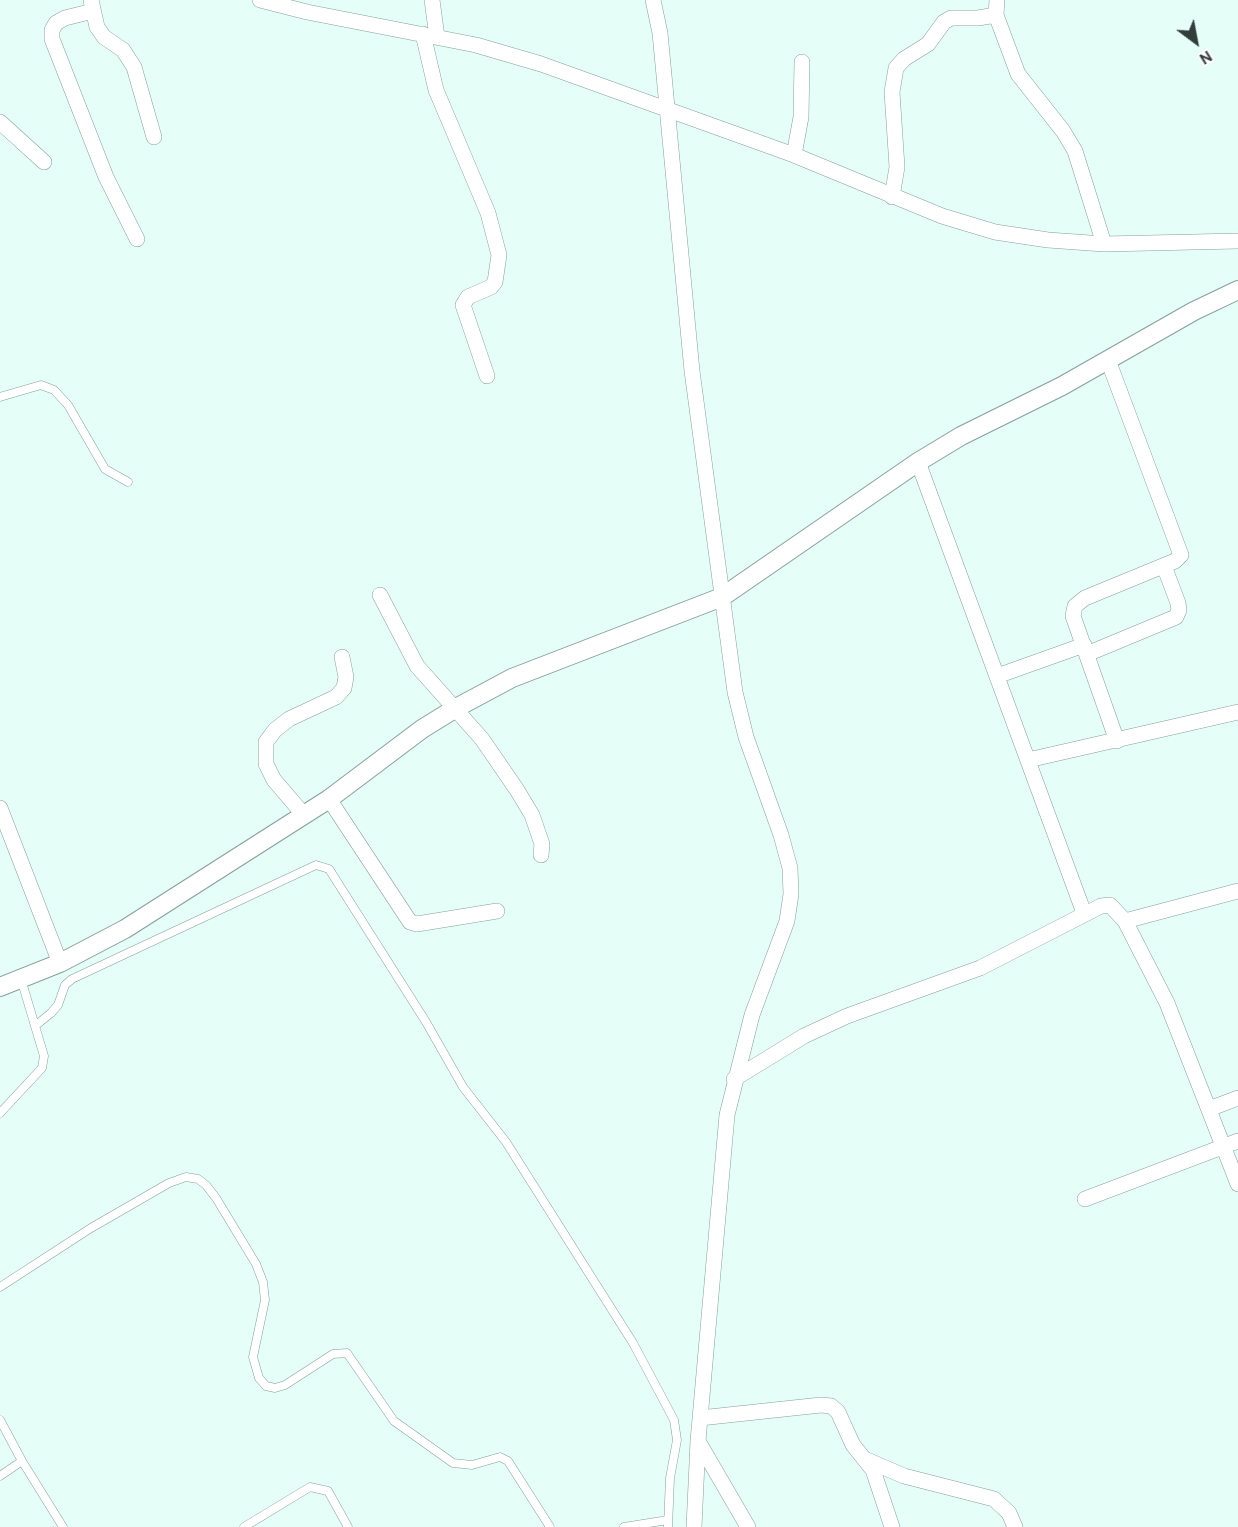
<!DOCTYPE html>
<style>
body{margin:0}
#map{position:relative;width:1238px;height:1527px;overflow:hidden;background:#e5fef7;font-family:Cabin,sans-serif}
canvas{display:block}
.north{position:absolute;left:1166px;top:12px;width:60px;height:60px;-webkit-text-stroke:4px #fff;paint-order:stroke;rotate:148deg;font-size:16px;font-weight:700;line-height:24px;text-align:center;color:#313e3a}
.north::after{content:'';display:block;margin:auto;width:21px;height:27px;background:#313e3a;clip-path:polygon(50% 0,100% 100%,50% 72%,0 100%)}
</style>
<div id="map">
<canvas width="1238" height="1527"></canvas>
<div class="north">N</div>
</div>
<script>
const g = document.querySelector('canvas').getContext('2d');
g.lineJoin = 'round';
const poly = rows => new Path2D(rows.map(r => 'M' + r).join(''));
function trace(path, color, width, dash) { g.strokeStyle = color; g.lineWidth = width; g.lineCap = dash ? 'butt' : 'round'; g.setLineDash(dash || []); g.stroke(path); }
const service = poly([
 [0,397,41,385,54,390,68,405,105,469,128,482],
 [35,1026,51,1013,58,1005,65,985,72,979,316,865,329,869,426,1022,463,1087,506,1142,633,1343,674,1420,677,1440,670,1478,668,1527],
 [0,1113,42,1068,44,1056,21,979],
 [0,1287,91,1228,169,1183,186,1177,198,1179,206,1185,216,1198,256,1264,263,1282,265,1300,253,1357,259,1378,266,1386,275,1388,285,1385,333,1354,347,1353,394,1421,453,1463,472,1465,500,1457,508,1461,550,1527],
 [0,1420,22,1461,63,1527],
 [0,1476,22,1461],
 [244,1527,310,1487,328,1491,348,1527],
 [624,1527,668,1520]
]);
const minor = poly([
 [91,0,97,27,104,37,123,50,134,67,154,137],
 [260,0,307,12,476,45,541,64,794,155,942,216,995,232,1048,240,1104,244,1238,241],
 [432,0,437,37],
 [653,0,660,33,692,371,735,692,746,737,781,835,790,868,791,894,787,921,752,1015,727,1115,698,1441,694,1527],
 [93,11,65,18,56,23,52,30,52,39,106,177,137,239],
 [996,15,1018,74,1063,131,1075,151,1104,244],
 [423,34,436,90,488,213,499,255,495,282,491,287,468,297,463,305,487,376],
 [0,122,44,162],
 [794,155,801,117,802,62],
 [892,197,897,167,892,92,896,68,904,59,928,44,944,22,951,18,978,18,996,15,997,0],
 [1108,360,1181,555,1175,561,1085,598,1075,606,1073,616,1117,741],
 [918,462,1084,913],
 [380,595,417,666,482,739,517,790,532,815,542,844,541,855],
 [1087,654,1176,617,1179,610,1178,603,1164,566],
 [997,676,1084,645],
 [1028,760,1238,712],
 [329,799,410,922,417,924,497,911],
 [0,808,60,963],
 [304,815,274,780,266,764,266,742,275,730,289,719,336,697,344,688,346,677,342,657],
 [1125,921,1167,1003,1238,1184],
 [734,1079,804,1036,847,1016,980,968,1101,906,1110,905,1125,921,1238,891],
 [1209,1109,1238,1098],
 [1085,1199,1238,1141],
 [700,1418,821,1405,831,1406,838,1412,853,1445,873,1470,892,1527],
 [698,1441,748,1527],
 [867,1460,904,1476,994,1499,1009,1513,1015,1527]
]);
const tertiary = poly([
 [0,987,60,963,125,929,329,799,422,729,456,708,512,678,722,597,918,462,961,436,1062,386,1194,311,1238,290]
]);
trace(service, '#84a199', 9);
trace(minor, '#84a199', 16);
trace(tertiary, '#84a199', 20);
trace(service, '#fff', 8);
trace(minor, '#fff', 15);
trace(tertiary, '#fff', 18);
</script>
